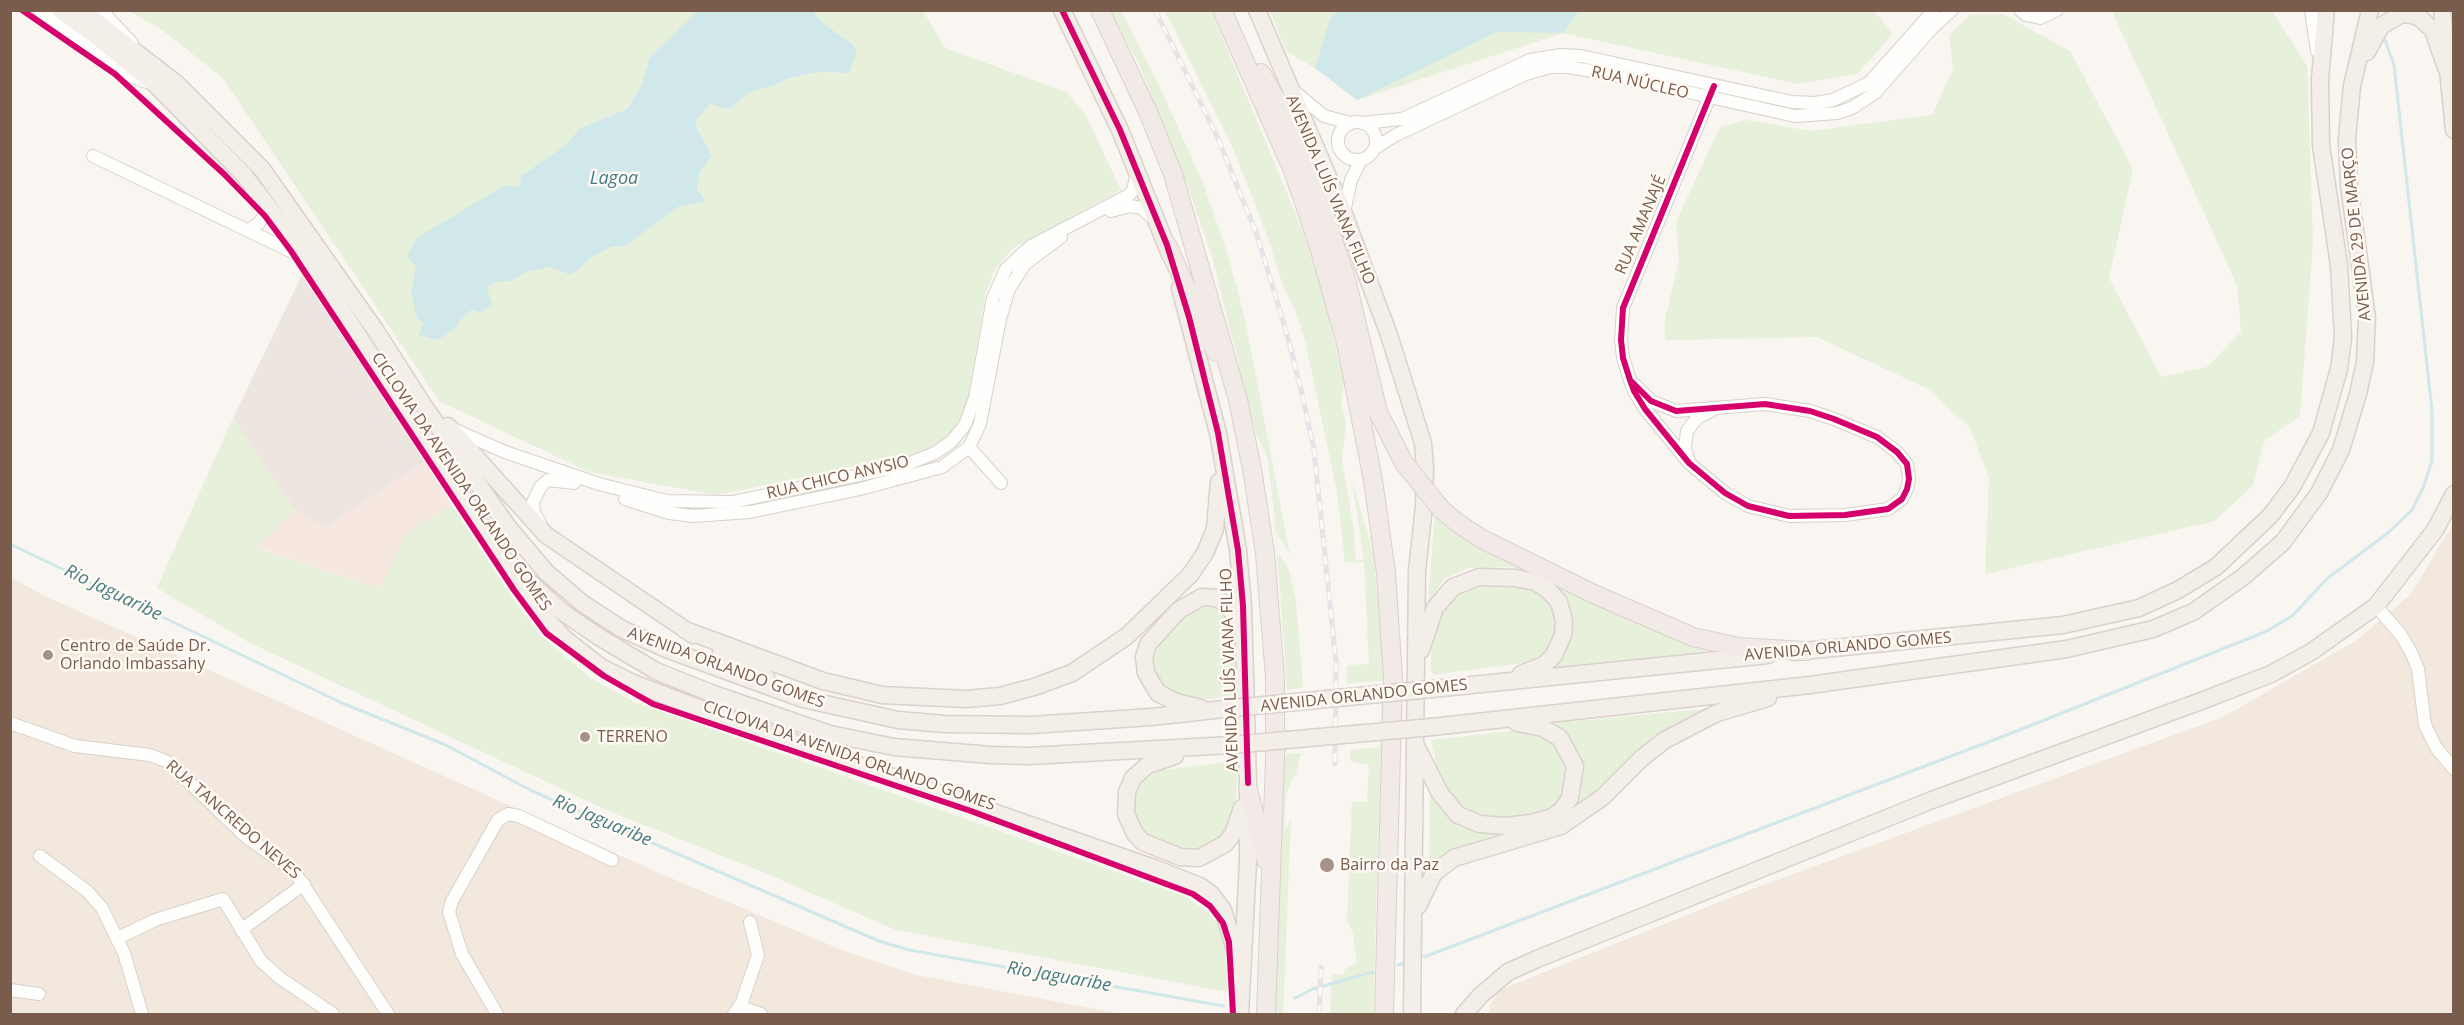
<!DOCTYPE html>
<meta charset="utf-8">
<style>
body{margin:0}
#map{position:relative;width:2464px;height:1025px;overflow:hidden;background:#f9f5f0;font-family:"Open Sans",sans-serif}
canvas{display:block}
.frame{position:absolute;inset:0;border:12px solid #7a5c4d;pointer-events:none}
</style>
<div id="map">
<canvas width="2464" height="1025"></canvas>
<div class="frame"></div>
</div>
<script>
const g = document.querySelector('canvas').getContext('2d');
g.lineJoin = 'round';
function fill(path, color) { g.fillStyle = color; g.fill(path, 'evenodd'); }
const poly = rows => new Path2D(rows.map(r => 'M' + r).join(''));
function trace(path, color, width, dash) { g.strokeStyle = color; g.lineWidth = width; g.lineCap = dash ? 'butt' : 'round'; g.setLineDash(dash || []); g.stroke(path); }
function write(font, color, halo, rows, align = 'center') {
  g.font = font + ' "Open Sans",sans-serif'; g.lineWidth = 5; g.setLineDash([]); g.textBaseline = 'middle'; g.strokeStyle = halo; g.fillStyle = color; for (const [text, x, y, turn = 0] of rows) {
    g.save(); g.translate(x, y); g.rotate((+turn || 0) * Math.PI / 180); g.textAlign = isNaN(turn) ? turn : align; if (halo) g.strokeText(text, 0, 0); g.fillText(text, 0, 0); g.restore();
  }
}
fill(poly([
 [2453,524,2453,1014,1489,1014,1490,1005,1500,990,1747,891,2223,717,2357,640,2411,594],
 [10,577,47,597,659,873,842,950,916,975,1122,1014,11,1014]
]), '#f2e8de');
fill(poly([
 [425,462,452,505,407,533,380,589,256,547,295,510,324,528]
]), '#f6e8e1');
fill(poly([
 [302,275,425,462,324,528,295,510,233,418]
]), '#ede5e0');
fill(poly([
 [1873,10,1893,34,1857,74,1798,84,1563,33,1357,100,1315,68,1286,51,1270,11],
 [129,11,699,11,650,57,641,86,627,109,580,128,566,145,521,176,520,188,416,266,411,292,455,329,460,320,489,297,487,288,495,282,511,281,526,272,550,267,571,275,594,256,612,247,625,246,678,207,706,201,697,189,700,172,712,156,697,128,696,120,710,103,729,109,750,92,776,85,786,79,818,72,840,74,851,43,824,24,812,11,923,11,945,48,1066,92,1084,112,1121,190,1013,248,996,268,986,291,968,398,962,415,953,430,941,441,923,452,717,495,589,472,439,401,223,78,158,27],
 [1111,11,1121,11,1158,83,1203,183,1227,252,1245,319,1290,555,1276,532,1277,551,1289,570,1296,600,1303,688,1287,690,1286,754,1301,753,1296,773,1286,793,1284,834,1291,818,1283,1014,1275,1014,1287,690,1280,590,1275,530,1275,518,1267,456,1256,434,1212,256,1189,190,1140,66],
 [1165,11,1211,11,1304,234,1323,297,1344,381,1341,402,1346,422,1342,459,1353,525,1356,561,1364,560,1352,480,1374,557,1382,653,1383,679,1373,1014,1330,1014,1332,974,1343,975,1345,969,1357,963,1353,933,1347,920,1352,802,1367,802,1369,765,1354,763,1350,759,1351,750,1380,747,1382,681,1347,683,1347,665,1369,664,1364,562,1345,562,1337,492,1305,340,1294,307,1284,289,1267,235,1232,146],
 [2112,11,2272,11,2307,66,2313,242,2300,416,2264,441,2253,485,2215,521,1985,574,1989,477,1970,428,1928,389,1817,337,1665,340,1665,319,1679,261,1676,222,1720,127,1746,120,1811,131,1932,115,1953,70,1949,35,1970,15,2003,14,2070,51,2133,169,2109,278,2161,377,2207,367,2241,332,2237,285],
 [233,418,295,510,257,548,380,589,407,533,452,505,510,595,541,636,591,678,634,702,1184,896,1208,912,1219,926,1225,947,1228,992,896,930,758,870,613,813,250,643,157,588],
 [1435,513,1631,621,1663,634,1733,652,1548,671,1570,635,1572,622,1562,593,1546,578,1511,567,1469,568,1444,579,1428,604],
 [1484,583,1510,583,1533,590,1550,600,1558,615,1553,646,1540,658,1523,663,1433,675,1430,667,1435,628,1444,607,1459,591],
 [1206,604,1217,604,1232,619,1237,694,1211,699,1172,696,1155,673,1154,657,1159,642,1185,615],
 [1724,707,1702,715,1666,735,1627,765,1597,794,1562,819,1544,827,1464,848,1444,858,1429,876,1430,781,1442,805,1452,817,1469,827,1485,830,1521,829,1544,824,1566,811,1575,798,1579,778,1575,752,1567,740,1547,724],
 [1519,730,1541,735,1558,744,1567,760,1568,780,1561,798,1553,807,1521,816,1475,817,1459,808,1439,777,1431,740],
 [1237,761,1236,800,1226,837,1196,856,1140,835,1132,817,1134,797,1143,781,1161,770]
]), '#e7f0db');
fill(poly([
 [699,10,812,11,824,24,851,43,857,51,849,73,818,72,786,79,776,85,750,92,729,109,710,104,696,120,697,128,712,156,700,172,697,189,706,201,678,207,625,246,612,247,594,256,571,275,550,267,526,272,511,281,495,282,487,288,492,304,480,312,472,310,460,320,455,329,437,340,419,335,424,323,417,319,411,292,416,266,407,256,417,238,505,185,519,188,521,176,566,145,580,128,627,109,641,86,650,57],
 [1340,11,1340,10,1579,11,1563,33,1497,32,1357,100,1315,68,1330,18]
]), '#d0e8ea');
trace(poly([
 [10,544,342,703,446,745,530,790,879,941,909,950,1224,1006],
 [1424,957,2017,731,2265,632,2292,616,2328,578,2389,532,2412,510,2423,488,2432,461,2432,411,2394,65,2385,40],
 [1398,965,1405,963],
 [1295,998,1313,989,1373,972]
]), '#d0e8ea', 3);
const minor = poly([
 [39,10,128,75,147,82],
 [101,10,132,43],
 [2020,10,2026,15,2040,18,2057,10],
 [2311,10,2317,51],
 [1295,92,1324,116,1350,123],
 '1338 141a19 19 0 1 1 38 0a19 19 0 1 1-38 0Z',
 [1362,123,1402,119,1530,60,1561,55,1581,56,1792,102,1815,103,1833,100,1869,83,1934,10],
 [1375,148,1396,135,1526,74,1550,67,1568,67,1598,72,1795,116,1837,113,1852,108,1875,93,1933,27,1952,10],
 [93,156,305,258],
 [1111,211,1130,206,1141,208,1154,219],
 [1344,212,1351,180,1361,160],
 [249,230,259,223,270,208],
 [1630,380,1651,401,1676,411,1765,404,1810,411,1834,419,1877,437,1897,452,1907,464,1909,479,1907,489,1902,499,1888,509,1845,515,1789,516,1748,506,1725,493,1689,463,1645,409,1634,391,1630,380,1623,358,1621,340,1623,308,1714,86],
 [453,429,505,452,599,484,667,501,733,502,902,466,935,453,951,442,965,425,975,398,993,298,1006,269,1031,246,1129,195,1133,190,1137,173],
 [969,447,1001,483],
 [1689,462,1685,448,1687,431,1697,418,1711,411],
 [625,499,669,513,693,516,750,512,860,489,942,467,969,447,980,424,1000,319,1009,289,1025,264,1061,237],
 [540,523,534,512,533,502,541,486,548,480,574,483],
 [2376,606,2401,635,2411,652,2418,669,2425,725,2437,749,2454,769],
 [10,723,75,746,150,755,168,762,245,836,294,871,388,1014],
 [40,856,87,891,102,908,124,953,142,1014],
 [241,930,304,884],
 [118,938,155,920,223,899,261,961,280,978,333,1014],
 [10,990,39,994],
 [740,1007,761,1014],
 [497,1014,462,954,449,912,452,901,498,820,508,814,519,816,612,860],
 [734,1014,742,1002,758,955,750,922]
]);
const major = poly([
 [60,10,96,36,155,84,244,175,309,260,503,558,561,611,599,637,656,671,711,693,830,734,894,747,991,755,1029,756,1231,745],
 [81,10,176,83,262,169,376,331,424,406,508,527,546,572,582,603,622,629,666,649,803,699,898,720,945,724,1031,725,1151,717,1233,708],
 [1062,10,1120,130,1171,257],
 [1257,10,1344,214,1389,335,1423,443,1425,469,1424,506,1417,571,1412,1014],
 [2442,10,2454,130],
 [2367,52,2381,26,2402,14,2412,15,2420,18,2433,30,2446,68],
 [1180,288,1218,433,1238,550,1243,606,1248,783,1248,862,1240,1014],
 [448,426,546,535,693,635],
 [515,576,533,605,565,639,601,667,633,683,743,725,1154,868,1200,886,1211,894,1223,910,1238,960],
 [685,630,823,681,882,695,966,699,1000,696,1034,687,1072,673,1127,636,1190,575,1205,553,1215,529,1219,482],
 [1421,650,1435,608,1453,587,1479,577,1515,578,1535,582,1548,590,1559,602,1564,621,1563,635,1554,655,1544,665,1521,674],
 [721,651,766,677],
 [1794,652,2063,625,2139,608,2178,590,2216,567,2270,516,2292,487,2321,433,2339,369,2343,337,2339,265,2321,145,2320,79,2326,10],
 [1432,689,1768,655],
 [1201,708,1176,702,1158,693,1146,673,1144,657,1148,644,1179,610,1202,597,1216,598,1229,606,1240,628],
 [1432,727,1810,685,2067,649,2153,629,2193,612,2243,577,2283,542,2319,493,2341,450,2358,394,2365,362,2367,317,2349,186,2347,138,2352,86,2370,10],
 [1416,746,1440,793,1458,815,1480,824,1505,826,1531,823,1550,818,1561,811,1570,798,1575,766,1560,738,1543,728,1517,723],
 [1175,756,1148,765,1133,778,1127,792,1126,814,1135,834,1143,842,1180,857,1199,858,1225,844,1233,834,1242,808],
 [1418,906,1434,873,1454,858,1561,826,1603,797,1643,757,1665,740,1717,713,1768,698],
 [1464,1014,1481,995,1508,972,1537,959,1932,800,2204,700,2271,674,2311,652,2376,606,2435,530,2454,494]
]);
const highway = poly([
 [1100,10,1148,112,1173,174,1238,400,1252,469,1265,553,1275,678,1275,760,1266,1014],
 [1222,10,1292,168,1316,237,1346,343,1373,480,1386,573,1393,678,1384,1014],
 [1261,73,1277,101,1312,177,1346,279,1378,412,1404,463],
 [1167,245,1216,352],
 [1459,524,1482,539,1596,595,1693,637,1738,647,1806,651],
 [1248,789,1266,860]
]);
trace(minor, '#d7d1cb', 14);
trace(major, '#dad1cc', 19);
trace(highway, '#dad1cc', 20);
trace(minor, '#fefefd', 12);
trace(major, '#f3eee8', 16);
trace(highway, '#f2eae7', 18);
const rail = poly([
 [1155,10,1217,136,1257,235,1288,338,1302,394,1314,450,1336,662,1335,764],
 [1319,1014,1321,967]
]);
trace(rail, '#e6e3e7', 5);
trace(rail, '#fffaf3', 3, [9]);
const majorBridge = poly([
 [1233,708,1432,689],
 [1231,745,1432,727]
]);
const highwayBridge = poly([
 [1404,463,1442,510,1459,524]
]);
trace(majorBridge, '#dad1cc', 19, []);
trace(highwayBridge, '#dad1cc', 20, []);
trace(majorBridge, '#f3eee8', 16);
trace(highwayBridge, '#f2eae7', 18);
trace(poly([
 [22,10,115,74,224,174,265,216,291,251,514,590,546,633,604,676,653,704,971,811,1193,894,1210,906,1223,923,1229,942,1233,1014],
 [1062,10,1120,130,1167,245,1189,317,1218,433,1238,550,1243,606,1248,783],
 [1630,380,1651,401,1676,411,1765,404,1810,411,1834,419,1877,437,1897,452,1907,464,1909,479,1907,489,1902,499,1888,509,1845,515,1789,516,1748,506,1725,493,1689,463,1645,409,1634,391,1630,380,1623,358,1621,340,1623,308,1714,86]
]), '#d6006c', 6);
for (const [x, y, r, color] of [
 [48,655,6,"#a69286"],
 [585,737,6,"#a69286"],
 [1327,865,8,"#a69286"]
]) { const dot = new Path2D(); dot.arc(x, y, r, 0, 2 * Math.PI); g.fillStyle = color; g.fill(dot); trace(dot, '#fffaf3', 2); }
write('16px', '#7a5c4d', '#fffaf3', [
 ["RUA NÚCLEO",1640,83,13],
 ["AVENIDA LUÍS VIANA FILHO",1330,190,67],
 ["RUA AMANAJÉ",1641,225,-67],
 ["AVENIDA 29 DE MARÇO",2357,234,-96],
 ["RUA CHICO ANYSIO",838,478,-13],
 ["CICLOVIA DA AVENIDA ORLANDO GOMES",461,482,56],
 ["AVENIDA ORLANDO GOMES",1848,647,-5],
 ["AVENIDA ORLANDO GOMES",726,668,20],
 ["AVENIDA LUÍS VIANA FILHO",1230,670,-92],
 ["AVENIDA ORLANDO GOMES",1364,696,-6],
 ["CICLOVIA DA AVENIDA ORLANDO GOMES",849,756,19],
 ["RUA TANCREDO NEVES",233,820,41]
]);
write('16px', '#7a5c4d', '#fffaf3', [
 ["Centro de Saúde Dr.",60,646],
 ["Orlando Imbassahy",60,664],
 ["TERRENO",597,737],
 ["Bairro da Paz",1340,865]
], 'left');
write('italic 18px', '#437c86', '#fffaf3', [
 ["Lagoa",614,179],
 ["Rio Jaguaribe",113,593,26],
 ["Rio Jaguaribe",602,821,23],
 ["Rio Jaguaribe",1059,977,10]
]);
</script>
